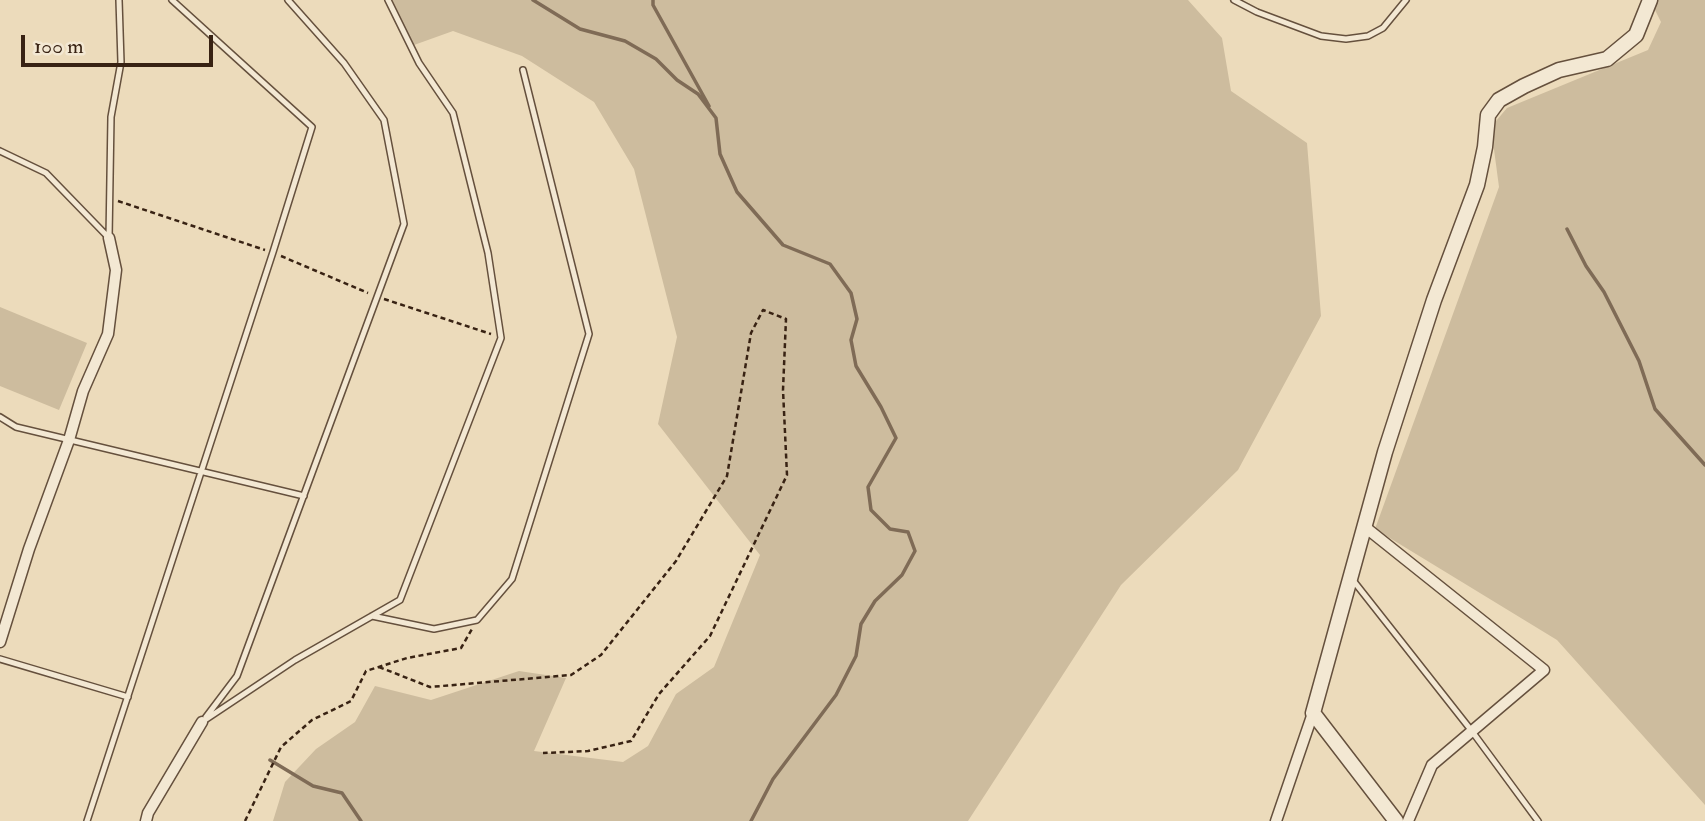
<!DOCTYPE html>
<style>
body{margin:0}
#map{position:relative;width:1705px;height:821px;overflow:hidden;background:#ecdbbb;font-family:"IM FELL Double Pica",serif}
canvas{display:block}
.scale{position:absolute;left:21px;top:35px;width:192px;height:32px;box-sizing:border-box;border:4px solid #382213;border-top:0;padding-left:9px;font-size:21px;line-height:24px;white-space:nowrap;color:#382213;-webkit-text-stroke:5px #f3e8d3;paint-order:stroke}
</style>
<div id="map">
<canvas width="1705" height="821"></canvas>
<div class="scale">100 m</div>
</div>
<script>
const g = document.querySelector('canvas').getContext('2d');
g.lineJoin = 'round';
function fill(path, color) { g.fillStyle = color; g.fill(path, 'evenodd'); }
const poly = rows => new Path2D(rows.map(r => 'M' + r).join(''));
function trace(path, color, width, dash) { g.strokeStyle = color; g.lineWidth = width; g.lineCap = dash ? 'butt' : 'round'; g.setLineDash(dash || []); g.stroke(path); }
fill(poly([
 [388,0,1188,0,1222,38,1231,91,1307,143,1321,316,1238,470,1121,585,968,821,273,821,285,782,316,749,355,722,375,686,431,700,519,671,566,678,534,751,623,762,648,746,676,694,714,667,760,555,658,424,677,337,634,169,594,102,522,56,453,31,414,45],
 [1650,0,1705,0,1705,805,1557,640,1375,529,1499,187,1491,127,1507,108,1648,50,1661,22],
 [0,307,87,343,59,410,0,386]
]), '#cdbc9e');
trace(poly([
 [533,0,580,29,625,41,656,59,677,80,698,94,716,118,720,154,737,192,783,245,830,264,851,293,857,319,851,340,856,366,881,407,896,438,868,487,871,510,890,529,908,532,915,551,902,575,875,601,861,624,856,656,836,695,773,779,751,821],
 [653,0,653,5,709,106],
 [1567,229,1586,266,1604,292,1639,361,1655,409,1705,465],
 [270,760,313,786,342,793,361,821]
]), '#7f6b56', 3.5);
const service = poly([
 [1234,0,1257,12,1321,36,1346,39,1368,36,1383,28,1406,0],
 [0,151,46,173,109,238],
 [109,238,111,117,121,62,119,0],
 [0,417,16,427,304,496],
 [1352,579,1471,730,1538,821],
 [372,616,434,629,477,620,512,579,589,334,523,70],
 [0,659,128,697],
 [206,717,237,676,404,224,384,120,344,63,288,0],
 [202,722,295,660,400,600,501,338,488,253,453,113,419,63,388,0],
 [87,821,273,252,312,127,172,0]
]);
const minor = poly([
 [1365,527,1544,670,1432,765,1408,821],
 [0,642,29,549,69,440,83,391,108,334,116,270,109,238],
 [146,821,148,813,202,722],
 [1276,821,1313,713]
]);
const tertiary = poly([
 [1396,821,1313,713,1385,452,1434,300,1477,185,1485,147,1488,115,1499,100,1524,86,1559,70,1607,59,1636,35,1650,0]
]);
trace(service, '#65503d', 8);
trace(minor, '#65503d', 13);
trace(tertiary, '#65503d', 17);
trace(poly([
 [118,201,265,250],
 [281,256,368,293],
 [384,299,491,334],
 [379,667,430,687,571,675,601,655,676,561,727,476,751,333,763,310,786,319,783,390,787,475,710,636,659,694,631,741,588,751,543,753],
 [245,821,281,747,312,720,351,701,366,671,407,658,461,648,472,629]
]), '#382213', 2.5, [5, 3.5]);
trace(service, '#f3e8d3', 5);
trace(minor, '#f3e8d3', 10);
trace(tertiary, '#f3e8d3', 14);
</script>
